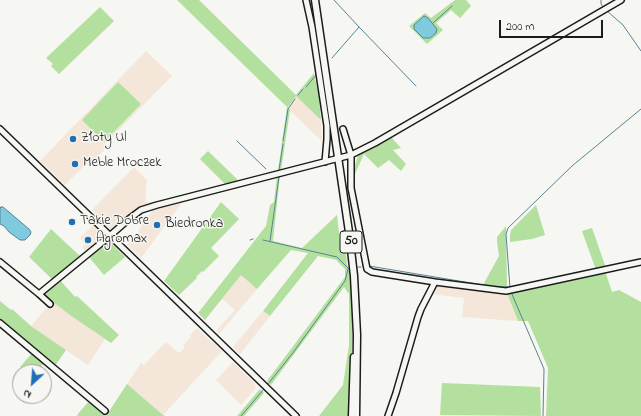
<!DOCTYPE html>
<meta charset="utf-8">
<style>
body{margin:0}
#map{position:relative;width:641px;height:416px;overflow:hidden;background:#f6f6f2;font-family:"Indie Flower",sans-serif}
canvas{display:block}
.north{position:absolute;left:12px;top:364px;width:40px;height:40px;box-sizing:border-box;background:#f6f6f2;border:1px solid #9f9f9c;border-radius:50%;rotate:206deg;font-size:11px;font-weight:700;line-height:16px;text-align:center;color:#1c1c1c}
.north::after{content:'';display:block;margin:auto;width:14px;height:18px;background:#1f6fb2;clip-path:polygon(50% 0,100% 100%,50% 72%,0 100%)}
.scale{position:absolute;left:499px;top:20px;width:104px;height:18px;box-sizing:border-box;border:2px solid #1c1c1c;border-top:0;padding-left:5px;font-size:12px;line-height:14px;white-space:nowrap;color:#1c1c1c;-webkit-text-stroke:3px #f6f6f2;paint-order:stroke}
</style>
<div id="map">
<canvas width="641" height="416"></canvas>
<div class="north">N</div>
<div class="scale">200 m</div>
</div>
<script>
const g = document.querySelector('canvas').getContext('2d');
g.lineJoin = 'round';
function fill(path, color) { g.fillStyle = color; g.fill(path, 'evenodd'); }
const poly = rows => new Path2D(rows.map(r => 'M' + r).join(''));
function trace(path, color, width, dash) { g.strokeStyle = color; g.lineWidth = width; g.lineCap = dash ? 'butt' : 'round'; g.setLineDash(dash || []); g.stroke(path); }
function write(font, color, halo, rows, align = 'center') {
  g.font = font + ' "Indie Flower",sans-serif'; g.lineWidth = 3; g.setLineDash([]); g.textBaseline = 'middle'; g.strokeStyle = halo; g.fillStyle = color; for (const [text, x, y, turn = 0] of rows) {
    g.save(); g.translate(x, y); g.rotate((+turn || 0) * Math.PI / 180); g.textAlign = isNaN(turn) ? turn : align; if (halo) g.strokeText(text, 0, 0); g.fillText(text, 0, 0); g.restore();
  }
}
fill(poly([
 [146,51,172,76,105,144,105,149,94,160,85,165,65,185,40,161],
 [296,95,321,120,322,141,287,108],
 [134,167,147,180,145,202,153,202,151,204,144,206,137,211,112,231,92,210],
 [184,200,141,258,127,245,137,236,140,228,155,207],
 [93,225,105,237,87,252,82,248,85,245,85,243,80,238],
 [241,275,257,289,219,334,216,331,235,310,222,299],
 [436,284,438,284,507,293,518,321,462,317,464,298,431,294],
 [52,301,105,339,88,365,31,326],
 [263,311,270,316,240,354,233,347],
 [197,328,222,351,163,415,127,384,141,363,144,365,166,342,179,353,185,347,183,345,191,337,190,335],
 [233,362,255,384,256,388,241,405,216,380]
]), '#f4e6d9');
fill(poly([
 [177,0,199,0,296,95,314,73,319,97,321,120,296,96,288,107,290,110,281,171,278,171,287,107],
 [455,0,466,0,471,6,460,18,451,10,436,23,443,30,427,44,409,26,425,13,431,18],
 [100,7,114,21,59,74,51,66,53,64,46,58],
 [118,82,141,104,104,142,82,120],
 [390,136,401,148,393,150,406,164,401,171,389,160,378,168,364,154,355,174,353,172,358,156,362,153,364,153,366,150],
 [208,151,239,181,225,184,200,159],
 [280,175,273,241,302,248,337,215,340,243,345,244,347,265,349,271,351,270,353,324,350,410,351,416,319,416,343,385,349,345,349,294,344,287,271,385,267,381,345,277,345,269,337,261,337,260,318,256,270,316,263,311,308,253,291,250,257,289,241,275,205,320,198,313,266,226,270,205,274,202,277,176],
 [221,202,239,219,211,248,219,256,203,272,202,271,196,277,197,278,179,295,164,281],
 [536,205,545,235,532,239,510,242,510,236,511,230],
 [506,226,507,288,483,285,499,256,497,242,497,237],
 [592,228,606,268,596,270,582,231],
 [51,229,81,257,53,280,29,257],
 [108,240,125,257,104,275,88,256],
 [605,271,612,292,619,290,641,302,641,416,546,416,548,368,528,321,518,321,507,293],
 [60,280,75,297,77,296,119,335,111,343,70,315,45,296,45,291],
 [0,301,11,310,12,309,31,326,66,350,55,366,0,319],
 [32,353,44,363,36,372,26,372,20,367],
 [442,383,540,387,541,416,440,415],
 [127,384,163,415,165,416,106,416],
 [260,389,264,393,244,416,237,416],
 [89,401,98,409,105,416,78,416,77,415]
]), '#b3e09e');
const water = poly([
 [424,16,428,18,437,29,436,33,430,38,423,38,414,29,414,25,424,16],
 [1,207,3,207,29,229,31,232,30,235,25,240,20,240,9,232,4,226,0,224,0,208,1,207]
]);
fill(water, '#80cae0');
trace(water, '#588492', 1);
trace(poly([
 [601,0,601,4,603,7],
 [607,11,623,25,641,51],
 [433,23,452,6],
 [359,27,416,86],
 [332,58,359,27,334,0],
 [306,87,316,75],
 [298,95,303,89],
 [237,141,266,169],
 [283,141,288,109,295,99],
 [279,170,283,144],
 [250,240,253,239],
 [263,240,337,257,349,269],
 [270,241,279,177],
 [369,266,495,287,508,287],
 [358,267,361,267],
 [510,288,506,234,508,228,572,166,641,109],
 [511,292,544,369,543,416],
 [268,384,292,354,345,281,348,269],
 [241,416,264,389]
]), '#588492', 1);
const minor = poly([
 [306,0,312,27,327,126,327,139,325,162],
 [0,129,296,416],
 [343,129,351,155,351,188,367,269,372,272,435,282,421,309,418,317,396,393,388,416],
 [0,262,39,294,105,240,129,219,141,210,157,205,351,155,375,143,621,0],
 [435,282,506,291,641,262],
 [39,294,50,304],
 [0,323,105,411]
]);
const major = poly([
 [315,0,349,232,354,276,357,335,356,416],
 [352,416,354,357]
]);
trace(minor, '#1c1c1c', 8);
trace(major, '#1c1c1c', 9);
trace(minor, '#f6f6f2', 5);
trace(major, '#f6f6f2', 6);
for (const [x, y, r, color] of [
 [73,139,4,"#1f6fb2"],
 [75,164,4,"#1f6fb2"],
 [72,222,4,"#1f6fb2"],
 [157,225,4,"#1f6fb2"],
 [88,240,4,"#1f6fb2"]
]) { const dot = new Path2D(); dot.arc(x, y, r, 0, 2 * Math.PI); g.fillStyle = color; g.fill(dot); trace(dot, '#f6f6f2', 1.5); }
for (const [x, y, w] of [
 [351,242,22]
]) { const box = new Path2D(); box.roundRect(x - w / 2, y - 11, w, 22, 3); g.fillStyle = '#f6f6f2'; g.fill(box); trace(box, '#1c1c1c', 1); }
write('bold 13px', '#1c1c1c', null, [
 ["50",351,242]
]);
write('14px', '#1c1c1c', '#f6f6f2', [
 ["Złoty Ul",81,139],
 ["Meble Mroczek",83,164],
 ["Takie Dobre",80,222],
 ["Biedronka",165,225],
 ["Agromax",96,240]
], 'left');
</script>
